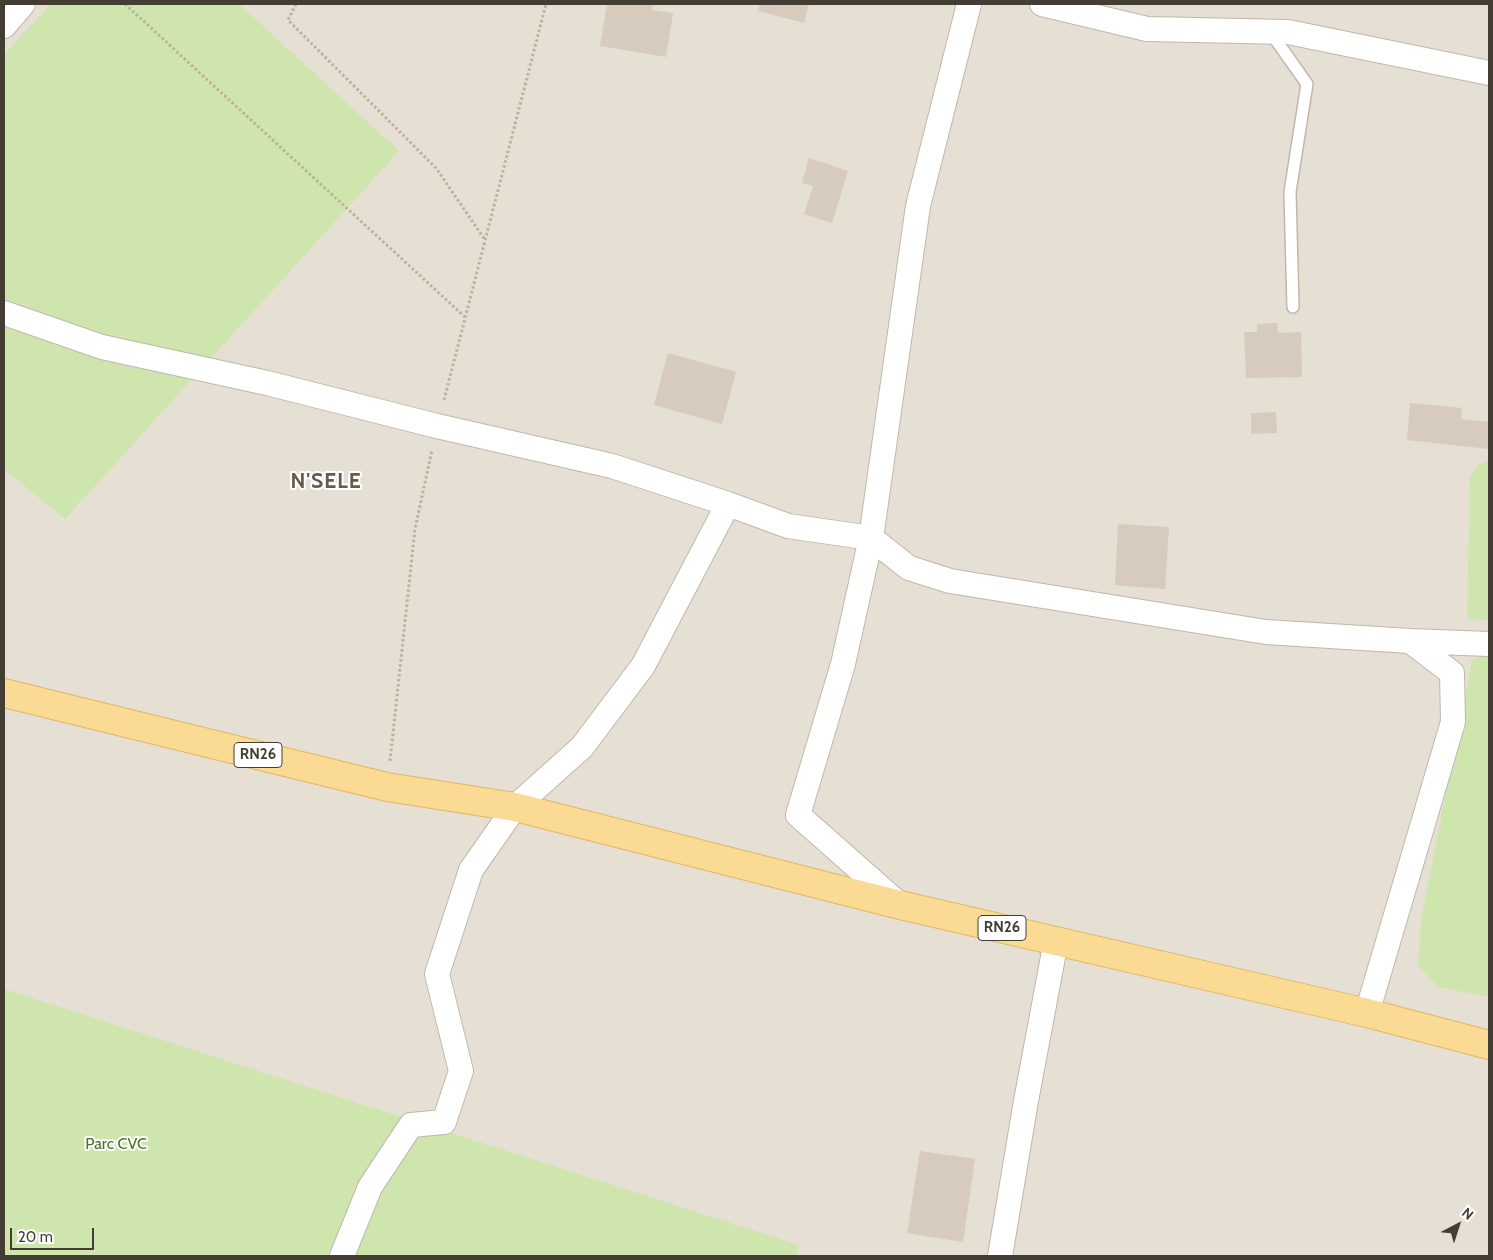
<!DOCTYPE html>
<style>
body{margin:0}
#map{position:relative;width:1493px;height:1260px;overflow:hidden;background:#f2ede4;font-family:Cabin,sans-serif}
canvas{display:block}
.frame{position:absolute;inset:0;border:5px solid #443d34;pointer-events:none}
.north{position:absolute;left:1433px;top:1200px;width:50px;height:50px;-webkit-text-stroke:4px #fff;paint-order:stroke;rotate:40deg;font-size:14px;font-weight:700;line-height:20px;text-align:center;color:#443d34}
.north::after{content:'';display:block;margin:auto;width:18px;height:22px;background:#443d34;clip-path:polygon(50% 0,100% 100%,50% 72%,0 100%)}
.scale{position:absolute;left:10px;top:1228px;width:84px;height:22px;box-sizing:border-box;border:2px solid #443d34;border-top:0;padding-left:6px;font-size:15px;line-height:18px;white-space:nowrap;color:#443d34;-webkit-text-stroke:4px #fff;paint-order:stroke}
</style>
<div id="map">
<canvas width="1493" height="1260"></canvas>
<div class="frame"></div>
<div class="north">N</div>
<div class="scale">20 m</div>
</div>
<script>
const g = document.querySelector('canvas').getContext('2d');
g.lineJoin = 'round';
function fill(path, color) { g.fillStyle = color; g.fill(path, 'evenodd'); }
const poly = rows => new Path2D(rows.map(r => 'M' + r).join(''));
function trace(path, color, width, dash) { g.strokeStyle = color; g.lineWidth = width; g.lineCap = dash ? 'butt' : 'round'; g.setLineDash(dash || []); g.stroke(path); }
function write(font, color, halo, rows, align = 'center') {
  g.font = font + ' Cabin,sans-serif'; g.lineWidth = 4; g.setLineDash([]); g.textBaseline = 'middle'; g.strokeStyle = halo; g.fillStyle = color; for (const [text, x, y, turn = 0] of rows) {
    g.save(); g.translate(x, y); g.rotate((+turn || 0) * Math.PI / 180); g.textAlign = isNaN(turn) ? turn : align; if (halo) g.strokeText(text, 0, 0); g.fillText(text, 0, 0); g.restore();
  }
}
fill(poly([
 [4,4,1489,4,1489,1256,4,1256]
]), '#e6dfd3');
fill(poly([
 [51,4,239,4,399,151,65,519,4,469,4,54],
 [1489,461,1489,620,1467,619,1470,477,1477,465],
 [1489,653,1489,997,1438,987,1418,965,1421,920,1472,660],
 [4,989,799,1245,796,1256,4,1256]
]), '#cfe5ae');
fill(poly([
 [607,4,653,4,652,10,673,13,666,57,600,46],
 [760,4,809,4,804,23,758,11],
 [809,158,848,171,832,223,804,214,813,186,802,183],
 [1277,323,1278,333,1301,332,1302,377,1246,378,1244,332,1257,332,1257,324],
 [668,353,736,372,722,424,654,405],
 [1410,403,1462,408,1461,419,1489,422,1489,449,1407,440],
 [1276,412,1277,433,1251,434,1251,413],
 [1118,524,1169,527,1165,589,1115,585],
 [920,1151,975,1159,963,1242,907,1233]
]), '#d6cbbd');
const lane = poly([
 [1271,33,1307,84,1290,192,1293,307]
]);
const street = poly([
 [1042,4,1147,29,1288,32,1489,73],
 [4,26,23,4],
 [4,313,102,347,267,383,437,426,612,466,728,504],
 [1410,641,1489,644],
 [900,905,798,815,843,664,871,538,909,568,950,581,1266,632,1410,641,1452,673,1453,722,1367,1013],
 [342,1256,370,1187,411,1125,444,1122,461,1071,437,974,471,870,515,807,582,747,643,666,728,504,788,526,871,538,918,206,969,4],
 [1000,1256,1026,1101,1056,941]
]);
const primary = poly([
 [4,693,387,787,515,807,900,905,1367,1013,1489,1045]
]);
trace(lane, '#c0b7aa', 14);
trace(street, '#c0b7aa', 26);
trace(primary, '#e0b665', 30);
trace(poly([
 [125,4,465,317],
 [296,4,288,20,436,168,485,240],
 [444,400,546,4],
 [390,761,415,529,432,450]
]), '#beb099', 3, [2.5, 2.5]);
trace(lane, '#fff', 11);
trace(street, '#fff', 24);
trace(primary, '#fbda94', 28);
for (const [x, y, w] of [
 [258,755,48],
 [1002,928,48]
]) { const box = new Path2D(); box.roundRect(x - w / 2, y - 12.5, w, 25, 4); g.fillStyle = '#fff'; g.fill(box); trace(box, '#443d34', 1); }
write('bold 15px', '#443d34', null, [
 ["RN26",258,755],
 ["RN26",1002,928]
]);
write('16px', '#49732a', '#fff', [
 ["Parc CVC",116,1144]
]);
g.letterSpacing = '1px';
write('bold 21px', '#665b4c', '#fff', [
 ["N'SELE",326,482]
]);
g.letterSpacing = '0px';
</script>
